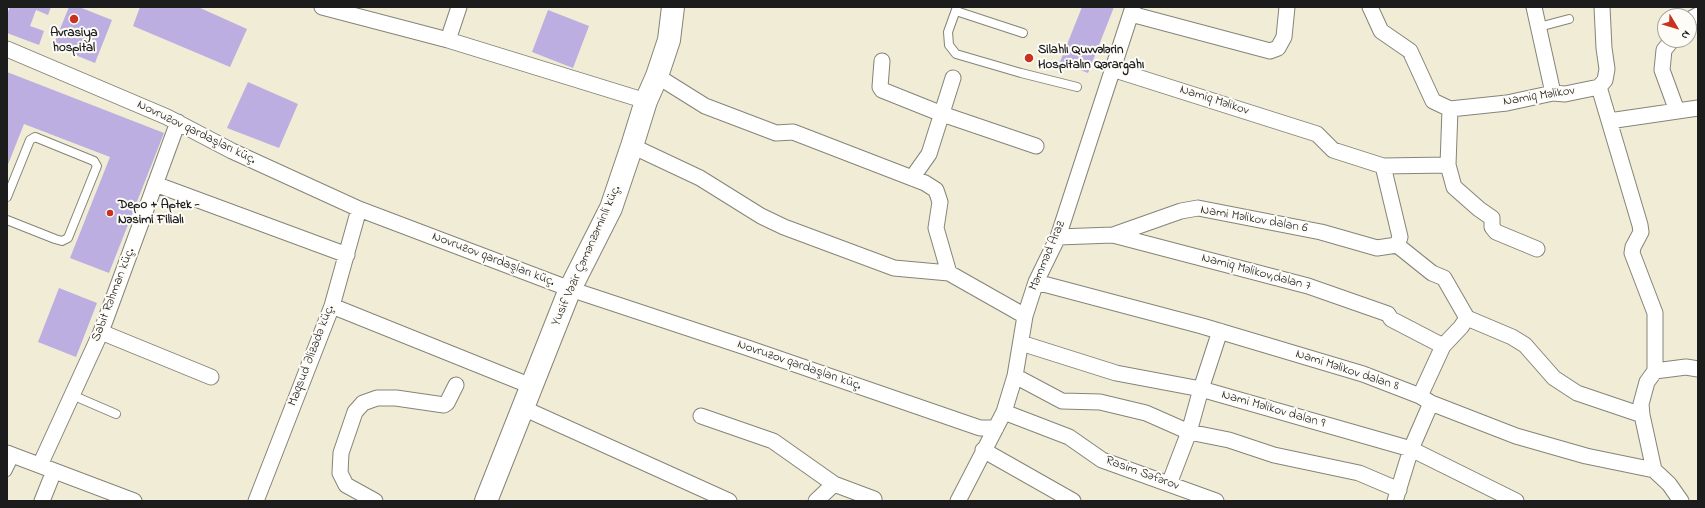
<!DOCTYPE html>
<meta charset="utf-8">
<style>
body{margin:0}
#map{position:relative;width:1705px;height:508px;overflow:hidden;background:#f0ecd5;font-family:"Indie Flower",sans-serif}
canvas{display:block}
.frame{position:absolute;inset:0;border:8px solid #1c1c1c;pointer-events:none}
.north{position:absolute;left:1657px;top:8px;width:40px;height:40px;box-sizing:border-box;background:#fdfcf7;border:1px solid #a3a29f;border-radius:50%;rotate:128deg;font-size:11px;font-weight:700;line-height:16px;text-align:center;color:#1c1c1c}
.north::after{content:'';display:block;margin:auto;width:14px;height:18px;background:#c8321e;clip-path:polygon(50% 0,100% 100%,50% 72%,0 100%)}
</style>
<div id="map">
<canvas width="1705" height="508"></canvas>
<div class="frame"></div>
<div class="north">N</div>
</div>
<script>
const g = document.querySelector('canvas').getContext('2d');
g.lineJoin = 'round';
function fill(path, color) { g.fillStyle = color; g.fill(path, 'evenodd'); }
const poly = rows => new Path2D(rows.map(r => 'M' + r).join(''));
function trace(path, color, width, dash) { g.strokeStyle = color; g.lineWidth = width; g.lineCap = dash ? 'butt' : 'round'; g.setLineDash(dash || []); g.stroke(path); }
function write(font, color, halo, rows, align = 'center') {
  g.font = font + ' "Indie Flower",sans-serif'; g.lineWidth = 4; g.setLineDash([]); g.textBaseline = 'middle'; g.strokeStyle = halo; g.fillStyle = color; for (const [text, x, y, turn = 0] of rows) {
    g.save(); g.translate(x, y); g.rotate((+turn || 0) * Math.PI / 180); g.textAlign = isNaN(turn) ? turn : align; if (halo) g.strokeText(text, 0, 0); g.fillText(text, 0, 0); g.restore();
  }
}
fill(poly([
 [10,7,51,7,48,15,36,10,30,26,44,31,39,45,7,33,7,14],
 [69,7,79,7,112,20,95,63,53,46],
 [140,7,198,7,247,29,230,67,133,26],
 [1082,7,1114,7,1088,73,1060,62],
 [548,10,589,26,573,68,532,52],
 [7,72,164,133,109,273,70,258,110,157,24,124,7,167],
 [248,82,298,104,279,148,227,128],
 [59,288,97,303,76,357,38,342]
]), '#bcaee0');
const lane = poly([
 [957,7,948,32,949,45,956,54,1021,73,1077,87],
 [956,11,1023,33],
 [1539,27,1569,19],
 [7,197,30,140,35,137,94,161,97,166,68,238,62,241,55,239,7,220],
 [72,395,116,414],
 [7,472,15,456]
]);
const street = poly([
 [322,7,448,40,646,101],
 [1370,7,1381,31,1410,51,1433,101,1450,109],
 [1534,7,1553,93],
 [1131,14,1270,51,1278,48,1284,37,1287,7],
 [1689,20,1698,15],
 [448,40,459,7],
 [1672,40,1664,50,1662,70,1677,111],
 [7,49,167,117,232,151,359,209,570,289,745,347,980,428,996,428],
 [882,61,880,87,882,90,942,114,1036,146],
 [1112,69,1317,134,1333,150,1383,166,1448,165,1450,109,1507,103,1553,93,1565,94,1599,87,1640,225,1641,232,1633,247,1632,253,1655,313,1655,371,1647,382,1641,404,1642,415,1654,470,1669,484,1681,501],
 [657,76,705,106,776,133,793,132,925,183,936,190,940,202,936,228,949,273],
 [1599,87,1605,80,1607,69,1604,48,1602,7],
 [1609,121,1698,108],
 [632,146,700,178,761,216,784,227,894,268,949,273,1025,316],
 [1448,165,1454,187,1479,209,1492,218,1492,227,1496,232,1537,249],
 [1383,166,1400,237,1397,245,1432,273,1444,278,1467,318,1461,327,1443,346,1420,396],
 [912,178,929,154,953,78],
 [155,184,347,255],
 [1113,235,1181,211,1198,208,1321,232,1377,248,1397,245],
 [1058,237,1113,235,1308,286,1388,314,1391,319,1443,346],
 [1036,282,1202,326,1363,374,1420,396,1431,403,1516,436,1586,456,1654,470],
 [332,306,531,386],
 [1467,318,1512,337,1525,345,1554,378,1577,393,1642,415],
 [101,332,211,377],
 [1021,343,1116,373,1201,389,1411,449,1516,501],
 [1655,371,1686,367,1698,369],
 [1015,376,1062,401,1100,402,1146,413,1189,432,1229,440,1274,455,1359,473,1399,490],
 [523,408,729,501],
 [1004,412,1069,437,1102,460,1216,501],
 [701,416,773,441,834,484,816,501],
 [983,450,1073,501],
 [7,453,134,501],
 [40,465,101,332,178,122],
 [834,484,874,499],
 [1169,484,1189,432,1201,389,1220,331],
 [42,501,54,471],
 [256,501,332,306,359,209],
 [375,501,346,485,340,473,341,453,355,412,363,403,377,398,396,398,444,405,447,403,456,385],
 [958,501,1004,412,1015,376,1025,316,1036,282,1058,237,1133,7],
 [1395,501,1411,449,1431,403]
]);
const secondary = poly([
 [486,501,570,289,611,208,632,146,646,101,657,76,669,40,673,7]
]);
trace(lane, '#868478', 10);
trace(street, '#868478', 17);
trace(secondary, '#868478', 24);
trace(lane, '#fff', 8);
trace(street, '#fff', 15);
trace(secondary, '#fff', 22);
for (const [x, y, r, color] of [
 [74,19,5,"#c8321e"],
 [1029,58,5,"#c8321e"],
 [110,213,4,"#c8321e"]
]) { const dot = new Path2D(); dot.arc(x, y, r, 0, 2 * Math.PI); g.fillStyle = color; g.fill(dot); trace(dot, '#fdfcf7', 1.5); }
write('bold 13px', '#1c1c1c', '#fdfcf7', [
 ["Avrasiya",74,34,"center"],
 ["hospital",74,49,"center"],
 ["Silahlı Quvvələrin",1038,51],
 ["Hospitalın Qərargahı",1038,66],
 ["Depo + Aptek -",118,206],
 ["Nəsimi Filialı",118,221]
], 'left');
write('13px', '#1c1c1c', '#fdfcf7', [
 ["Namiq Məlikov",1539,97,-9],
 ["Namiq Məlikov",1214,101,18],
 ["Novruzov qardaşları küç.",196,133,26],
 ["Nami Məlikov dalan 6",1254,220,10],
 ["Yusif Vəzir Çəmənzəminli küç.",587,256,-66],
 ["Məmməd Araz",1048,256,-67],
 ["Novruzov qardaşları küç.",493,260,21],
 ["Namiq Məlikov,dalan 7",1256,273,15],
 ["Sabit Rəhman küç.",114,295,-69],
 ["Maqsud Əlizadə küç.",312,356,-69],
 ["Novruzov qardaşları küç.",799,366,19],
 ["Nami Məlikov dalan 8",1347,371,18],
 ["Nami Məlikov dalan 9",1273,410,16],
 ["Rasim Səfərov",1142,474,20]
]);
</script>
